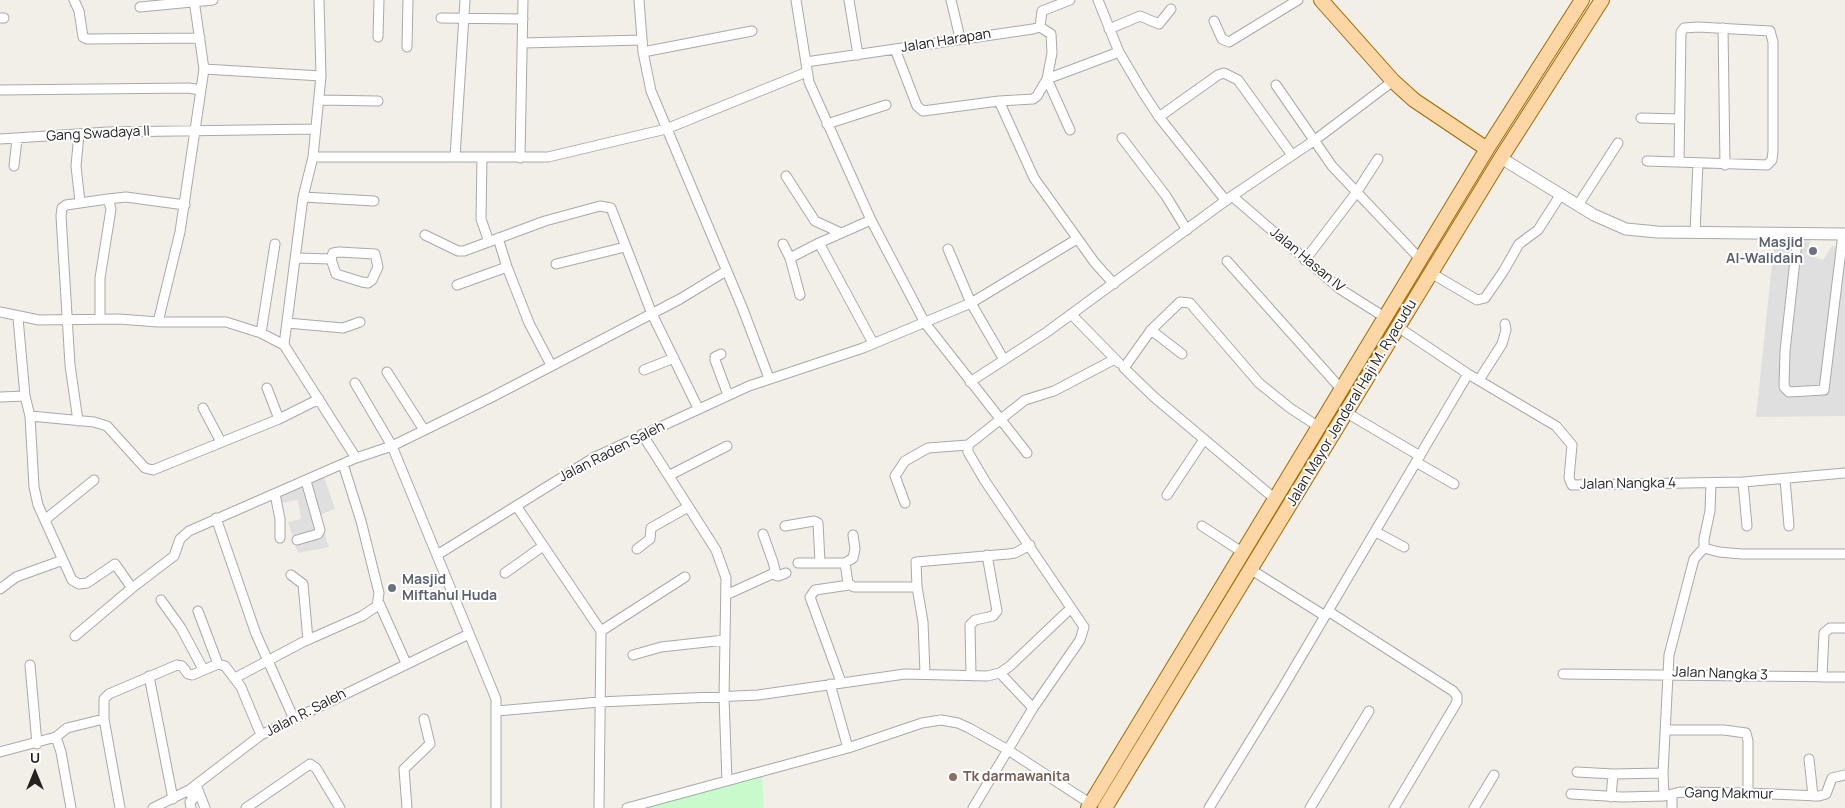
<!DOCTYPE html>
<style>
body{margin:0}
#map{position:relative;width:1845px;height:808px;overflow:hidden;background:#f2efe9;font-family:Manrope,sans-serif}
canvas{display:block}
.north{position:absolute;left:10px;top:748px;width:50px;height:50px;-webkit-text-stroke:4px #fff;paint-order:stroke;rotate:0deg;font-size:14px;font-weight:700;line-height:20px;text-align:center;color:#222}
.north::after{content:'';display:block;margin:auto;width:18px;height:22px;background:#222;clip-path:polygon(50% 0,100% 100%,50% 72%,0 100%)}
</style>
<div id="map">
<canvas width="1845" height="808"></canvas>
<div class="north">U</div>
</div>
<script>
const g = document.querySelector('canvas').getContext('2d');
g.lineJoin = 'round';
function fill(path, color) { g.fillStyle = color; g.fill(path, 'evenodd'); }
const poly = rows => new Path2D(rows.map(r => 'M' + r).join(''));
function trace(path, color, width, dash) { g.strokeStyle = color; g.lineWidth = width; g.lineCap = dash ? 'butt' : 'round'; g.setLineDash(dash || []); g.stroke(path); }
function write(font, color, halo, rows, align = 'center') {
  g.font = font + ' Manrope,sans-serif'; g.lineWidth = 4; g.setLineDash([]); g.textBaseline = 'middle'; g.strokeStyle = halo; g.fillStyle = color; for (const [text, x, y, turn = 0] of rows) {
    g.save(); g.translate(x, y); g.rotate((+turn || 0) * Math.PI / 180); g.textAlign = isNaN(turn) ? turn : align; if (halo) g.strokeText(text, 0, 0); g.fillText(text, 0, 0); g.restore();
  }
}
fill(poly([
 [1775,235,1812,236,1806,254,1823,260,1832,246,1845,249,1845,416,1756,417],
 [323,474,335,509,319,515,329,547,298,553,288,522,301,519,298,500,281,503,276,493]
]), '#e0dfdf');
fill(poly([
 [762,774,764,808,636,808]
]), '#c8facc');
const minor = poly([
 [74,0,79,11,83,37,87,39,200,38],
 [319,0,321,76,313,157,303,197,284,345,356,458,392,446,492,397,680,299,726,271],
 [639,0,643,52,651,91,742,307,769,378],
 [796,0,809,82,871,220,925,323,1027,453],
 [849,0,858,55],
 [951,0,960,38],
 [1098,0,1119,52,1142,91,1159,117,1226,201],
 [140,7,213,0],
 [0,18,4,18],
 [441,18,523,19],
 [1214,21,1222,39,1229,42,1298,0],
 [1040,27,1051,34,1052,53,1047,79,1070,130],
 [1723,28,1725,165],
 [1109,29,1140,16,1159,24,1171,9],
 [378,37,379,0],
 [523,43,642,40],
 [407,47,408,0],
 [895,49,917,106,923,111,999,101],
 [643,52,752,31],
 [806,62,1033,29,1040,27,1042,11,1070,0],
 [204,69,321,76],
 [1276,85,1332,166,1421,260],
 [0,90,189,88,200,90],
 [319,100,378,101],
 [1159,117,1218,75,1224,73,1238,80,1292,155],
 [1641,118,1680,119],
 [827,124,886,105],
 [79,134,76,166,80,202],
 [1122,138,1166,196,1187,230],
 [0,139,108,132,315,129],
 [313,157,548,157,666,129,807,72],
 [455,157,465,0],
 [482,157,481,219,489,242],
 [520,158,523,0],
 [1647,161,1767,165,1772,160,1773,151,1773,42,1770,31,1698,27,1684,28,1681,32,1679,162],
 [14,166,17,139],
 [786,176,815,221,841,233],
 [1232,196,1340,289,1386,318],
 [303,197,374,201],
 [1578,205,1618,143],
 [871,220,819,243,873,343],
 [1695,232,1698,163],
 [1798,233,1785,351,1784,387,1789,392,1824,390,1843,234],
 [425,235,458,251,464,251,545,221,600,206,611,208,652,314,698,408],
 [498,238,507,267],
 [783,244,790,258,819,243],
 [948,249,971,303,1004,360],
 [339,252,375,254,378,267,372,280,368,283,362,282,336,274,331,259,333,253,339,252],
 [297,258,331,259],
 [790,258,800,295],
 [1305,260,1356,193,1378,159],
 [1227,261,1342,390],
 [556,264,625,247],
 [1431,273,1477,300,1485,298,1503,272,1519,244,1538,230,1561,194],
 [1114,284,1095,263,1034,178,999,101,1033,99,1037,96,1047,79,1119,52],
 [457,285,507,267,529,323,551,365],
 [0,312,39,320,119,319,158,322,226,322,261,333,284,345],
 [1072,315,1119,363],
 [18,318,25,396,30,416,34,487,38,505,72,580,79,584,87,583,115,564,132,588,75,636],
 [100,319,100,278,111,209,108,199,126,197,185,205],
 [158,322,180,232,204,69,194,0],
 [287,323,343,328,360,322],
 [1398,327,1468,374,1556,426,1572,445,1569,478,1572,485,1743,482,1845,473],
 [1151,330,1180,302,1190,303,1259,383,1290,408,1319,427],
 [261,333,275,244],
 [721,354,715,357,715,360,728,395],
 [1182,354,1151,330,1124,368,1154,397,1275,499],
 [644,370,674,358],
 [387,372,424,430],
 [1479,380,1502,344,1506,330,1505,324],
 [970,382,1047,332,1232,196,1315,140,1393,81],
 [355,383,392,446,496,699,496,808],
 [267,388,279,419],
 [0,397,25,396],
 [203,408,221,442],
 [1347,413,1420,456],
 [30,416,94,422,107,426,145,468,153,470,279,419,319,399],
 [78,421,70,365,61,216,62,208,66,205,108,199],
 [642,434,716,550,726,578,724,698,727,781],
 [1416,462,1454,484],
 [670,475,727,446],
 [1785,479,1789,526],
 [1743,482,1747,526],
 [1711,483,1710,511,1704,539,1704,548,1719,552,1742,554,1845,554],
 [275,494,280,519,280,538],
 [1167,495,1203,441],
 [905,503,895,476,905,461,928,448,968,445],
 [517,507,601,631,599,808],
 [216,518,256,634,294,719],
 [46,519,94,480],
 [785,526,814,521,818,523,820,562],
 [1202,526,1242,552],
 [1376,532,1404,547],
 [763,534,773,562,775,570,772,574],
 [297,540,318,534,320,530,306,481],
 [637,549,650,539,651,528,688,507],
 [437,555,595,457,749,386,863,348,971,303,1077,239],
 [798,563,845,563,848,583,854,587,917,587],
 [845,563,853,558,855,549,853,535],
 [1250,569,1325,616],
 [505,573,543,546],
 [291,575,303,584,308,640],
 [132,588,174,556,180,539,189,531,356,458],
 [0,589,16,577,63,560],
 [726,595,772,574,778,576,786,573],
 [161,600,181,628,203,669],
 [379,603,406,663],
 [198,611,218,664],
 [1328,611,1453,691,1457,696,1457,702,1394,808],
 [601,631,685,577],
 [633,655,661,647,725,640],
 [30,665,37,744],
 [925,673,923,622,917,587,916,562,1008,554,1015,553,1030,545],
 [1000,673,1033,708],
 [1563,674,1845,677],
 [971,675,970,625,975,620,993,616,997,611,987,555],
 [149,676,173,799],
 [1822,677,1824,633,1830,628,1845,628],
 [235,678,303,642,362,616,377,606,379,593,361,521,343,464],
 [841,682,810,597,815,590,849,585],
 [830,684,848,748],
 [497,711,599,702,758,695,905,674,987,676,1000,673,1010,666,1071,608],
 [104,719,120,808],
 [1667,730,1724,730,1746,733,1748,741,1748,793],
 [56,737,67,728,104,719,104,699,109,694,177,665,182,666,188,674,192,675,218,664,225,666,241,687,261,735],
 [0,752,56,737,61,752,71,808],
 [1809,759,1813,796],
 [1577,772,1613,774,1663,773],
 [196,785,205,808],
 [189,790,193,799,190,802,191,808],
 [1571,794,1623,797,1664,796,1680,792,1748,793,1819,796,1826,794,1832,778,1845,775],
 [1664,796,1663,773,1669,655,1694,559,1704,548],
 [1611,797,1613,774],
 [153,808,189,790,261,735,469,634],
 [246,808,310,764,316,768,340,808],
 [407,808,404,769,430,744,424,719],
 [627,808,848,748,922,723,941,720,958,723,969,728,1008,750,1091,804],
 [973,808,1033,708,1080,640,1084,627,985,481,968,452,968,445,1025,400,1054,391,1115,359],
 [1209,808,1279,694,1468,374],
 [1310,808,1369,711],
 [1474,808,1494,775],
 [1672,808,1672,794]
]);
const tertiary = poly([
 [1501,158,1594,215,1626,229,1657,232,1845,234]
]);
const primary = poly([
 [1321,0,1393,81,1414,100,1487,149],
 [1088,808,1487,149,1582,0],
 [1105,808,1501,158,1602,0]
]);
trace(minor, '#a9a9a9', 11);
trace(tertiary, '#a9a9a9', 13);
trace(primary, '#a06b00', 16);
trace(minor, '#fff', 9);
trace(tertiary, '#fff', 11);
trace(primary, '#fcd6a4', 14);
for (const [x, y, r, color] of [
 [1813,251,5,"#6b7280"],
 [392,588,5,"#6b7280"],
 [953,777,5,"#8d6e63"]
]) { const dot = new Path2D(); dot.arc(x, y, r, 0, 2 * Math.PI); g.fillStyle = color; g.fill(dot); trace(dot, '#fff', 2); }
write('14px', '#222', '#fff', [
 ["Jalan Harapan",946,41,-9],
 ["Gang Swadaya II",98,134,-3],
 ["Jalan Hasan IV",1307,260,40],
 ["Jalan Mayor Jenderal Haji M. Ryacudu",1352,403,-59],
 ["Jalan Raden Saleh",612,452,-27],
 ["Jalan Nangka 4",1628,484,-1],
 ["Jalan Nangka 3",1720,674,2],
 ["Jalan R. Saleh",306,713,-27],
 ["Gang Makmur",1729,794,1]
]);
write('bold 14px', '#5b616d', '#fff', [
 ["Masjid",1803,243],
 ["Al-Walidain",1803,259],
 ["Masjid",402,580,"left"],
 ["Miftahul Huda",402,596,"left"]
], 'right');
write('bold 14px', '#785e54', '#fff', [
 ["Tk darmawanita",963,777]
], 'left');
</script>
